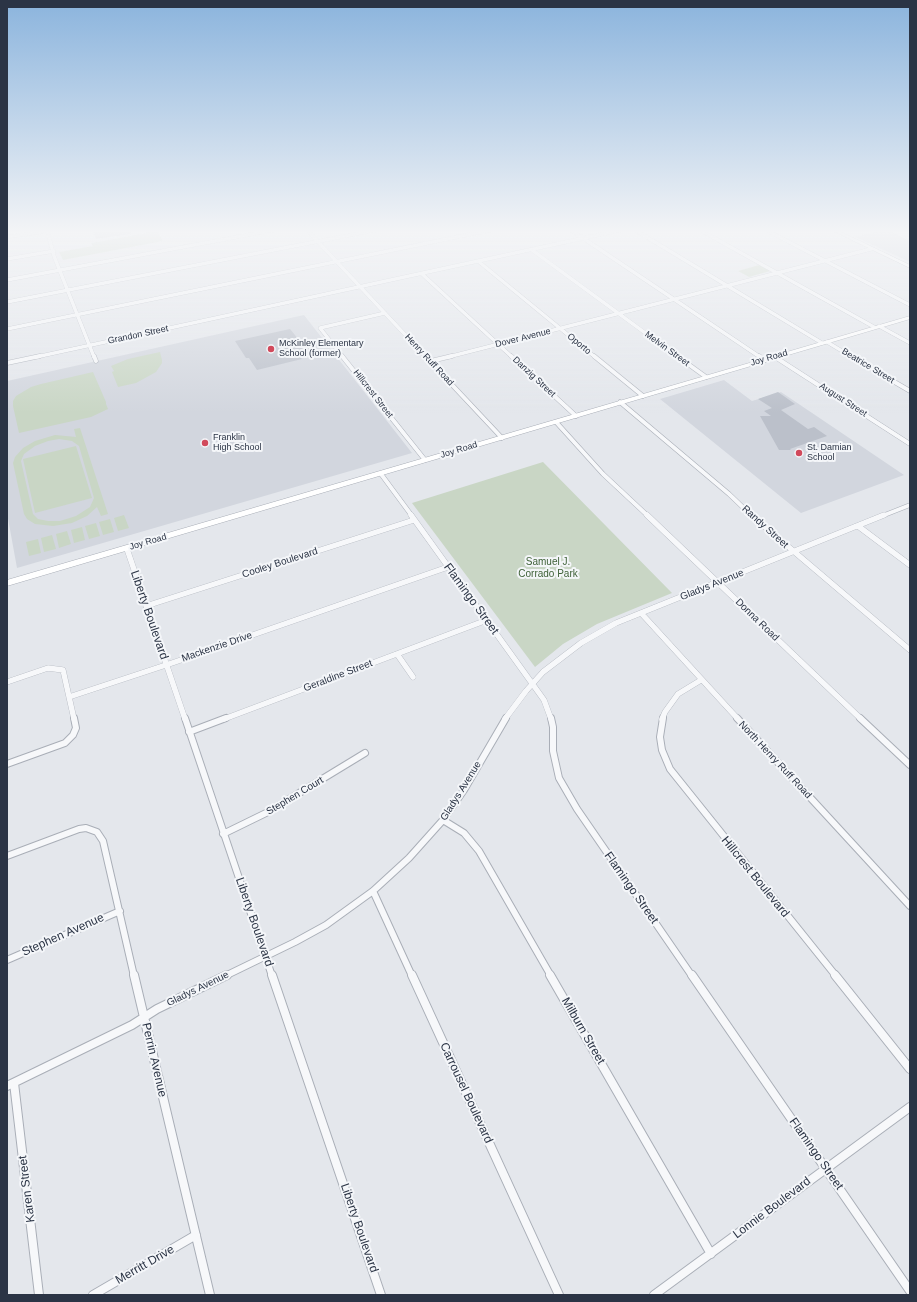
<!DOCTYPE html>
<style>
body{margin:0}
#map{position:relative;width:917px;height:1302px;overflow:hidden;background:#e4e7ec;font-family:Helvetica,sans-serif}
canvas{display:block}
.frame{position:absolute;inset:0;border:8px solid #2b3445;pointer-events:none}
</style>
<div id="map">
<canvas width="917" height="1302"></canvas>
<div class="frame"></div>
</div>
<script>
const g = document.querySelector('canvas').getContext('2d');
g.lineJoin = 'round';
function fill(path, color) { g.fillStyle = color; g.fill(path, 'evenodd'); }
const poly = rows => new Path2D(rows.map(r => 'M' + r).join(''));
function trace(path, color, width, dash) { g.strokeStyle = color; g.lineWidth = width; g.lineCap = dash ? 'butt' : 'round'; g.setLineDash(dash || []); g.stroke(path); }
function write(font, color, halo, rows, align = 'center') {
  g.font = font + ' Helvetica,sans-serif'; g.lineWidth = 4; g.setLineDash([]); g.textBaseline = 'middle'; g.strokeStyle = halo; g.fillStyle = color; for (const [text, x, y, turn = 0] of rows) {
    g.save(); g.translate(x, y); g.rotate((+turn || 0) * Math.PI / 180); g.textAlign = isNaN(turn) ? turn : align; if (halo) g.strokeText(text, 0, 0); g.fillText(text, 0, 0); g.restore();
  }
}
fill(poly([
 [882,230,887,230,910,241,910,262,855,237],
 [304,315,412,453,17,568,7,513,7,381],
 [724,380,752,401,781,392,904,475,801,513,660,399]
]), '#d2d6de');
fill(poly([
 [146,230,168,230,158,232,163,241,63,260,59,252,93,246,91,243,147,233],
 [759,265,770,271,749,277,738,271],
 [160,352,162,360,162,363,156,372,136,383,118,387,112,372,114,371,111,366,128,359],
 [93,372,106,402,106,404,108,409,91,417,19,433,13,406,13,401,16,396,31,387,41,384],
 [80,428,108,514,101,516,97,507,87,516,72,523,53,526,35,524,27,519,24,514,13,463,15,457,23,448,35,441,55,435,76,437,74,429],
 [59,439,72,441,79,446,94,498,90,507,76,516,60,521,48,521,38,519,33,514,21,461,24,454,35,446,48,441],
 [76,446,92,498,35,513,23,459],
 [543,462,672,593,597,624,563,644,535,667,412,503],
 [124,515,129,528,118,531,114,518],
 [110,519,114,532,103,535,99,522],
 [96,523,100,536,89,539,85,526],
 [82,527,85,540,74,543,71,530],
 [67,531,71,544,59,548,56,534],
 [52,535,56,549,44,552,41,538],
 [38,539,41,553,29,556,26,542]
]), '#c9d6c5');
fill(poly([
 [92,230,131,230,131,234,96,239],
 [290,329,303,345,300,346,306,354,299,355,302,359,257,370,249,358,246,358,235,341],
 [778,392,795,404,781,410,808,429,814,427,827,436,790,449,791,450,779,450,760,416,771,416,764,411,772,408,758,399]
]), '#bbc0ca');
const streetFar4 = poly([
 [47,230,54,256,94,357],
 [307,230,426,357],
 [571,230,760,357],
 [635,230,822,343],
 [700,230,874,327],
 [766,230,910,305],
 [7,237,47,231],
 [532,250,678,357],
 [7,259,54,251],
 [478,261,595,357],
 [422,274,512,357],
 [7,280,274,230],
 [7,302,376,230],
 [879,326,910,343],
 [7,329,491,230],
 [827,342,852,357],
 [36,357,621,230],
 [343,357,320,328,385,313],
 [448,357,871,249]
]);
const streetFar3 = poly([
 [94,356,96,361],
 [342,356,425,460],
 [425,356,502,438],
 [511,356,576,416],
 [594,356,643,396],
 [677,356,706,377],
 [759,356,765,360],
 [850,356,910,391],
 [775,357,910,444],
 [431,361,452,356],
 [7,363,40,356],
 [620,402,729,494,752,516],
 [556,422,603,474,648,516],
 [381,474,412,516],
 [882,516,910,505]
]);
const streetFar2 = poly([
 [411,515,544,700,551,719],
 [647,515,861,719],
 [751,515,910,650],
 [858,526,910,565],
 [127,549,185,719],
 [146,606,414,520],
 [641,613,738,719],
 [397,654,413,677],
 [7,682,48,668,63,670,74,719],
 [69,697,175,662,448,567],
 [224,719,487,620],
 [505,719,526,691,543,672,581,643,616,623,884,515],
 [662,719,665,712,678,694,701,680]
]);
const streetFar1 = poly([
 [185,718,272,976],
 [551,718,553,727,553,751,559,778,577,809,692,976],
 [663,718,660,737,662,750,670,769,836,976],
 [737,718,910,906],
 [860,718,910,765],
 [189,732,226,718],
 [7,764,65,743,73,735,76,728,74,718],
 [443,820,464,833,479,851,551,976],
 [223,834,268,812,365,753],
 [7,856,79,829,86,828,97,832,103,841,134,976],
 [373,891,412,976],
 [7,960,120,911],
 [225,976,295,942,326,925,373,891,409,858,443,820,464,790,506,718]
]);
const street = poly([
 [134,975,210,1295],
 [272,975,381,1295],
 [412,975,559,1295],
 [550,975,711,1254],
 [692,975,910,1291],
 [835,975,910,1069],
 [14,1083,39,1295],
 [7,1086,132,1025,157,1009,227,975],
 [93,1295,196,1235],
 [654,1295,910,1107]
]);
const secondary = poly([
 [831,230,837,230,910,265,910,268,831,230],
 [910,316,910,319,7,586,7,580,910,316]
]);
trace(streetFar4, '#a9aeb7', 4);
trace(streetFar3, '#a9aeb7', 5);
trace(streetFar2, '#a9aeb7', 6);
trace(streetFar1, '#a9aeb7', 8);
trace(street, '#a9aeb7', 10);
trace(secondary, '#a9aeb7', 1);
trace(streetFar4, '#f7f8fa', 3.5);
trace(streetFar3, '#f7f8fa', 4);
trace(streetFar2, '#f7f8fa', 5.5);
trace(streetFar1, '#f7f8fa', 6);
trace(street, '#f7f8fa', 8);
fill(secondary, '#fff');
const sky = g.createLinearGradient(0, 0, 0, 413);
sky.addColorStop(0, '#8bb4dd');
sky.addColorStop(0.56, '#f3f4f6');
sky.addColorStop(1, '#f3f4f600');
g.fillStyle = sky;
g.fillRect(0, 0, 917, 413);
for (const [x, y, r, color] of [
 [271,349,4,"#d1495b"],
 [205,443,4,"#d1495b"],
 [799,453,4,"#d1495b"]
]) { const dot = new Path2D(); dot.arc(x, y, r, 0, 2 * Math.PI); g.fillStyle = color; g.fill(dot); trace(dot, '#f4f6f9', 1.5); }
write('9px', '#2b3445', '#f4f6f9', [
 ["Grandon Street",138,335,-12],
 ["Dover Avenue",523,338,-14],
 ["Oporto",579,344,39],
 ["Melvin Street",667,349,36],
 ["Joy Road",769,358,-16],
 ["Henry Ruff Road",429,360,47],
 ["Beatrice Street",868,366,31],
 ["Danzig Street",534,377,43],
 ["Hillcrest Street",373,394,52],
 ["August Street",843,400,33],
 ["Joy Road",459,450,-17],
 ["Joy Road",148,542,-16]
]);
write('9px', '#2b3445', '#f4f6f9', [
 ["McKinley Elementary",279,344],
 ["School (former)",279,354],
 ["Franklin",213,438],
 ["High School",213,448],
 ["St. Damian",807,448],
 ["School",807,458]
], 'left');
write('10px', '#2b3445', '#f4f6f9', [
 ["Randy Street",765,527,42],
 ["Cooley Boulevard",280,563,-18],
 ["Gladys Avenue",712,585,-22],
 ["Donna Road",757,620,44],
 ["Mackenzie Drive",217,647,-19],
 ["Geraldine Street",338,676,-21],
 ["North Henry Ruff Road",775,760,47],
 ["Gladys Avenue",461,791,-58],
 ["Stephen Court",295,796,-31],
 ["Gladys Avenue",198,989,-26]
]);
write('10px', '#3f6138', '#f4f6f9', [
 ["Samuel J.",548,562],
 ["Corrado Park",548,574]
]);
write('12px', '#2b3445', '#f4f6f9', [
 ["Flamingo Street",471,599,54],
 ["Liberty Boulevard",149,615,71],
 ["Hillcrest Boulevard",755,877,51],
 ["Flamingo Street",631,888,55],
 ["Liberty Boulevard",254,922,71],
 ["Stephen Avenue",63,935,-24],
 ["Milburn Street",583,1031,60],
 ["Perrin Avenue",154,1060,77],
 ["Carrousel Boulevard",466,1093,65],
 ["Flamingo Street",816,1154,55],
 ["Karen Street",27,1189,-97],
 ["Lonnie Boulevard",772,1208,-37],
 ["Liberty Boulevard",359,1228,71],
 ["Merritt Drive",145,1265,-30]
]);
</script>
